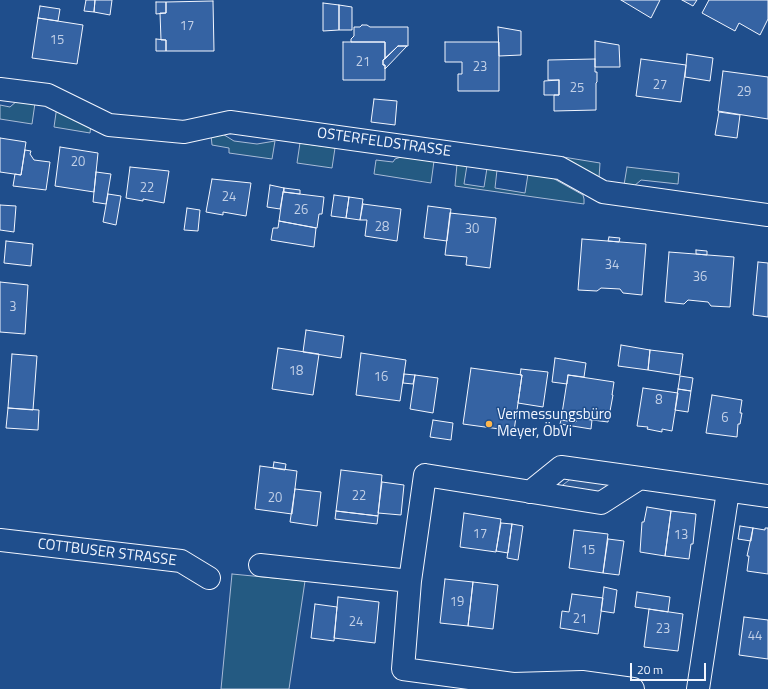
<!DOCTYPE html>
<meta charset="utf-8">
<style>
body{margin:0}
#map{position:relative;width:768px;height:689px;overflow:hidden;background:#1f4e8c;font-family:"Titillium Web",sans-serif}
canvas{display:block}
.scale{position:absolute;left:630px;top:663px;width:76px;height:18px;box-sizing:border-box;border:2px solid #f2f6ff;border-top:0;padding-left:5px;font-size:12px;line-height:14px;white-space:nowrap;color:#f2f6ff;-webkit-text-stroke:3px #1f4e8c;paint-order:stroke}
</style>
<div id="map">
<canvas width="768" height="689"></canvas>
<div class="scale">20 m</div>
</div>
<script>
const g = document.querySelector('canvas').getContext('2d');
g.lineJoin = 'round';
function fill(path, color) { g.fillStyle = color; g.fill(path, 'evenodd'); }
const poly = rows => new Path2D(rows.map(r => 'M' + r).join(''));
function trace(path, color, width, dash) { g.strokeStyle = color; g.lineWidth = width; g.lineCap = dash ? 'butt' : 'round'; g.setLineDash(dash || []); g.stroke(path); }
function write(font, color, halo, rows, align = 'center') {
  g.font = font + ' "Titillium Web",sans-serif'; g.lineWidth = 3; g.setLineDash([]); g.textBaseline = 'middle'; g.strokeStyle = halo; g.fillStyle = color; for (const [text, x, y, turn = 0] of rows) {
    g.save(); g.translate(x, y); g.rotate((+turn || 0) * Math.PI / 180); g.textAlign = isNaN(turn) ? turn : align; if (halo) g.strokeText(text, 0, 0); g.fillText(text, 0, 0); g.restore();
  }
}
const green = poly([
 [18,100,35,103,32,124,0,119,0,105,10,107,18,100],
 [57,106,91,124,90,133,54,127,57,106],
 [221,133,234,141,257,144,275,141,272,159,229,153,229,148,212,145,211,135,221,133],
 [300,143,335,148,332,168,297,163,300,143],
 [401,157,434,161,431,183,374,174,376,160,393,162,395,159,401,157],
 [563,157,600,163,599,178,562,159,563,157],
 [457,164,467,165,464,184,484,187,487,168,497,170,495,188,525,193,528,174,549,176,583,195,584,199,584,204,455,186,457,164],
 [627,167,679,173,678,184,641,180,633,187,624,185,627,167],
 [232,574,305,581,289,689,221,689,232,574]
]);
fill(green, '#245a82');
trace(green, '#a8bbd7', 1);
const parking = poly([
 [577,474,615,481,593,498,555,491,577,474]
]);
fill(parking, '#305b95');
trace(parking, '#a8bbd7', 1);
const building = poly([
 [86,0,95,0,94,12,84,11,86,0],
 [95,0,112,0,110,15,94,12,95,0],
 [621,0,660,0,651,18,621,0],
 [682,0,697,0,693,6,682,0],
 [709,0,768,0,768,19,760,35,739,23,735,31,702,13,709,0],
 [213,1,214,51,166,51,166,40,161,40,160,13,166,13,166,2,213,1],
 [156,2,166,2,166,13,156,14,156,2],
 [323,3,339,5,339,30,323,31,323,3],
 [339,5,352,7,352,30,339,30,339,5],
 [40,6,60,9,58,21,38,18,40,6],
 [38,18,83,25,77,64,32,58,38,18],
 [362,25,367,25,370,27,408,27,408,46,398,46,385,59,385,42,351,42,351,39,354,36,354,27,360,27,362,25],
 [498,27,521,31,521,55,499,56,498,27],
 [156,39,166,40,166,51,156,51,156,39],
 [595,41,619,45,620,67,595,67,595,41],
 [343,42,385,42,385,59,383,60,383,65,385,65,385,80,343,80,343,42],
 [445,42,499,42,499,91,458,91,458,74,462,74,462,62,445,62,445,42],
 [398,46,407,46,385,69,385,65,383,65,383,60,398,46],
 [687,54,713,58,710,81,685,77,687,54],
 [595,59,595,72,597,72,597,82,596,83,596,110,554,111,554,95,559,95,559,80,548,80,548,60,595,59],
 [641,59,686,65,681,102,636,96,641,59],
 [723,71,768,77,768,119,718,111,723,71],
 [559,80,559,95,544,95,544,81,559,80],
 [374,99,397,101,395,125,371,122,374,99],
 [719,112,740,115,737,138,715,135,719,112],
 [0,138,26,142,21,175,0,172,0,138],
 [60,147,98,153,94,192,55,186,60,147],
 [25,150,31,151,30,154,34,160,50,162,46,190,13,186,15,174,21,175,25,150],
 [130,167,169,171,164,203,143,199,143,201,126,198,130,167],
 [96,172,111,174,106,204,93,202,96,172],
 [212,179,251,183,246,216,223,212,223,215,206,212,212,179],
 [270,185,284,188,280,209,267,207,270,185],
 [284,188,300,190,300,194,284,192,284,188],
 [283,192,324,197,322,214,319,214,317,228,279,221,283,192],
 [108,194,121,196,116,225,103,222,108,194],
 [334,195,349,197,346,218,331,216,334,195],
 [349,197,363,199,360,220,346,218,349,197],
 [363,204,401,209,397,241,365,236,367,220,360,220,363,204],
 [0,205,16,206,14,232,0,230,0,205],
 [428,206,451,209,447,241,424,238,428,206],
 [187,208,200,210,198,231,184,230,187,208],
 [450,213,496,218,490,268,466,265,467,257,445,255,450,213],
 [279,221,316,228,314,247,271,240,273,228,278,228,279,221],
 [609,237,620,238,619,242,608,241,609,237],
 [582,239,646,244,642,295,623,293,620,289,601,288,597,291,578,290,582,239],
 [6,241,33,244,31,266,4,263,6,241],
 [696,250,707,251,707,255,696,254,696,250],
 [669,252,734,257,730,307,711,306,708,302,688,300,684,304,665,302,669,252],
 [758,262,768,263,768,317,753,315,758,262],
 [0,282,28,285,25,334,0,332,0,282],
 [306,330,344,336,341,358,303,352,306,330],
 [621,345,650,350,648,370,618,366,621,345],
 [278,348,319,354,313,395,272,389,278,348],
 [650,350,683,354,680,375,648,370,650,350],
 [361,353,406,360,400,401,356,395,361,353],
 [12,354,37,356,33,410,8,408,12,354],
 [555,358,586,363,584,377,568,375,567,384,552,382,555,358],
 [471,368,522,375,514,431,463,424,471,368],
 [521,369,548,372,543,407,518,403,522,375,520,375,521,369],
 [404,374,415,375,413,384,403,383,404,374],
 [415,375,438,378,433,413,410,409,415,375],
 [568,375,614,382,612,395,613,395,608,422,577,418,576,422,561,420,568,375],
 [680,376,693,378,691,391,678,389,680,376],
 [643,388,678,393,672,431,662,429,662,432,647,429,648,427,637,426,643,388],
 [678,389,691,391,688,412,675,410,678,389],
 [712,395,742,400,740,413,742,413,740,424,738,424,737,437,706,433,712,395],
 [8,408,39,410,38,430,6,428,8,408],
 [577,418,592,420,591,429,560,424,561,420,576,422,577,418],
 [433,420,453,423,451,440,430,437,433,420],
 [274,462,286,464,285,470,273,468,274,462],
 [260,466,297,471,292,514,255,509,260,466],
 [341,470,382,475,378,516,336,511,341,470],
 [382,482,404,485,401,515,378,513,382,482],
 [295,489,321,492,317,526,290,522,295,489],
 [647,507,671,511,665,556,640,552,642,522,644,522,647,507],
 [336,511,378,516,377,524,335,519,336,511],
 [671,511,696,514,693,544,691,544,689,559,665,556,671,511],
 [464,513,501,519,496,552,460,547,464,513],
 [501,523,512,524,508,553,496,551,501,523],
 [512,524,523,526,518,560,507,558,512,524],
 [740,526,753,528,751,541,738,539,740,526],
 [753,528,765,530,765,528,768,528,768,574,747,571,749,556,747,556,753,528],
 [574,530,608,534,603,573,569,568,574,530],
 [608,539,624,541,619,575,603,573,608,539],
 [445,579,473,582,468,626,440,623,445,579],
 [473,582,498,585,493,629,468,626,473,582],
 [604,587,617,590,614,613,601,611,604,587],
 [637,592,670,597,668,612,635,607,637,592],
 [572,594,603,598,598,634,560,628,562,611,569,612,572,594],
 [338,597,379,602,375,643,334,638,338,597],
 [315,604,337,607,334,641,311,638,315,604],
 [649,609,683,614,678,651,644,647,649,609],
 [744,617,768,620,768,659,739,655,744,617]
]);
fill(building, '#3563a3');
trace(building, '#f2f6ff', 1);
const minor = poly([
 [0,89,48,95,109,125,184,132,230,122,560,168,603,192,768,215],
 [530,492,561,467,640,478],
 [0,540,181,561,209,578],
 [260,565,410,581],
 [633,689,582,682,513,684,403,669,410,581,425,475,601,503,640,478,768,496],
 [698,689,728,491]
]);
trace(minor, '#f2f6ff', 24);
trace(minor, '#1f4e8c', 22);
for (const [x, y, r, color] of [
 [489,424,4,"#ffb74d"]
]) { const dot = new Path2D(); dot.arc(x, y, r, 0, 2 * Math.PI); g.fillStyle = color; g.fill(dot); trace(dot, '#1f4e8c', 1.5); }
write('13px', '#c3d1e8', null, [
 ["17",187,27],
 ["15",57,41],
 ["21",363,63],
 ["23",480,68],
 ["27",660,86],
 ["25",577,89],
 ["29",744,93],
 ["20",78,163],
 ["22",147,189],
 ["24",229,198],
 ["26",301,211],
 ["28",382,228],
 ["30",472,230],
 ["34",612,266],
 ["36",700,278],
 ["3",13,308],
 ["18",296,372],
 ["16",381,378],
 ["8",659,401],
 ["6",725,419],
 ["22",359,497],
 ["20",275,499],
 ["17",480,535],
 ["13",681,536],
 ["15",588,551],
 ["19",457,603],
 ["21",580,620],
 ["24",356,623],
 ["23",663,630],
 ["44",755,637]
]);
write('15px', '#f2f6ff', '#1f4e8c', [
 ["OSTERFELDSTRASSE",384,143,8],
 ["COTTBUSER STRASSE",107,553,7]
]);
write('15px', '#f2f6ff', '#1f4e8c', [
 ["Vermessungsbüro",497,415],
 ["Meyer, ÖbVi",497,432]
], 'left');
</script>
